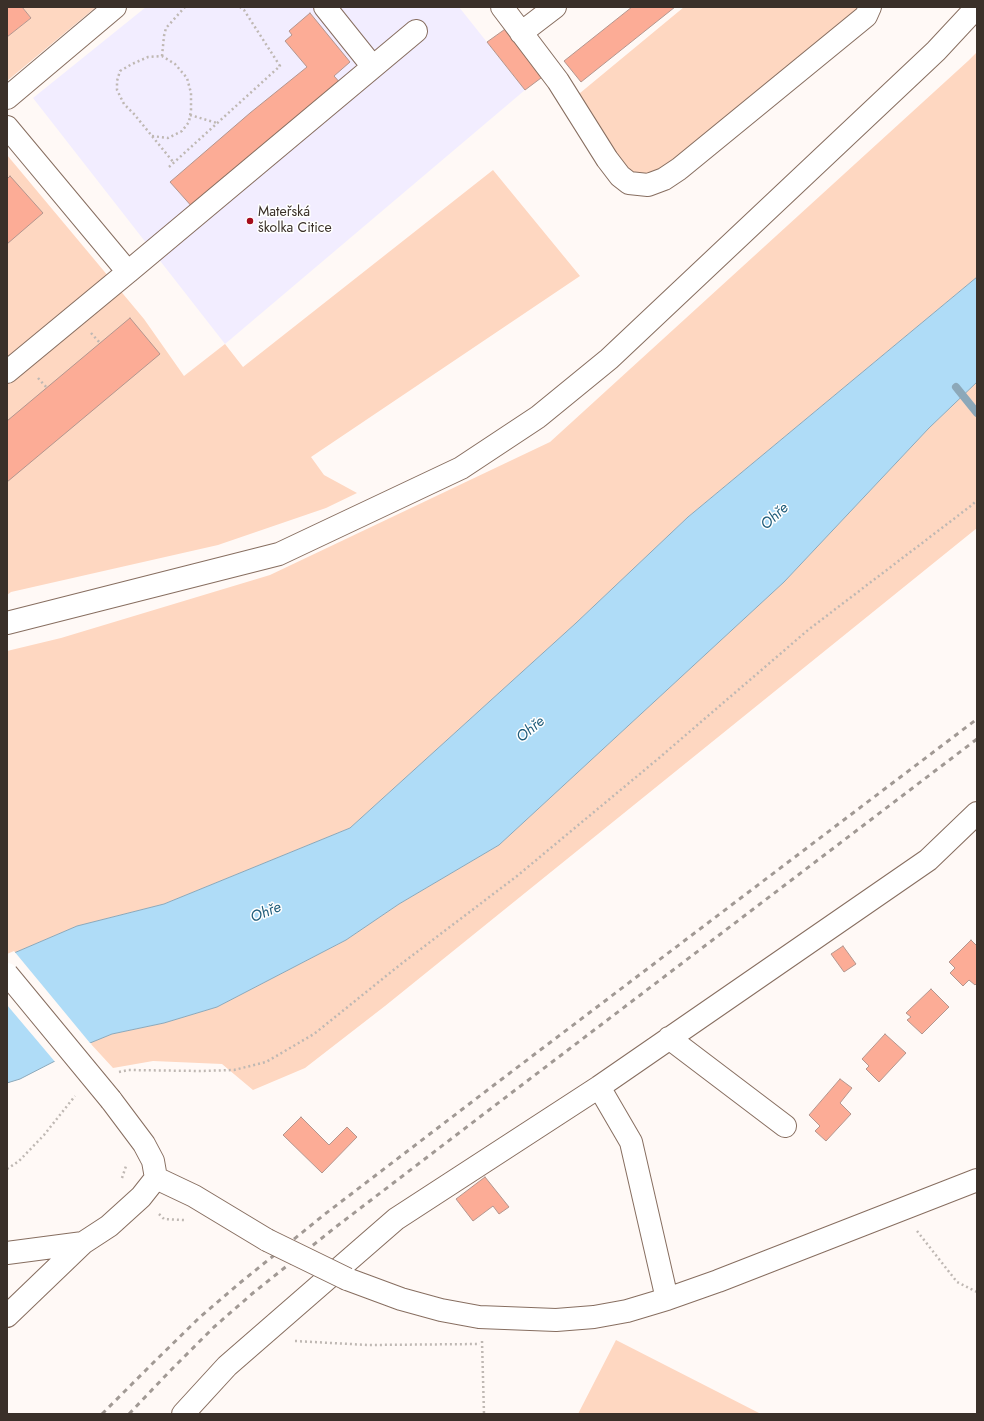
<!DOCTYPE html>
<meta charset="utf-8">
<style>
body{margin:0}
#map{position:relative;width:984px;height:1421px;overflow:hidden;background:#fff9f6;font-family:Jost,sans-serif}
canvas{display:block}
.frame{position:absolute;inset:0;border:8px solid #3a3029;pointer-events:none}
</style>
<div id="map">
<canvas width="984" height="1421"></canvas>
<div class="frame"></div>
</div>
<script>
const g = document.querySelector('canvas').getContext('2d');
g.lineJoin = 'round';
function fill(path, color) { g.fillStyle = color; g.fill(path, 'evenodd'); }
const poly = rows => new Path2D(rows.map(r => 'M' + r).join(''));
function trace(path, color, width, dash) { g.strokeStyle = color; g.lineWidth = width; g.lineCap = dash ? 'butt' : 'round'; g.setLineDash(dash || []); g.stroke(path); }
function write(font, color, halo, rows, align = 'center') {
  g.font = font + ' Jost,sans-serif'; g.lineWidth = 3; g.setLineDash([]); g.textBaseline = 'middle'; g.strokeStyle = halo; g.fillStyle = color; for (const [text, x, y, turn = 0] of rows) {
    g.save(); g.translate(x, y); g.rotate((+turn || 0) * Math.PI / 180); g.textAlign = isNaN(turn) ? turn : align; if (halo) g.strokeText(text, 0, 0); g.fillText(text, 0, 0); g.restore();
  }
}
fill(poly([
 [146,7,459,7,525,90,225,344,33,98]
]), '#f2edff');
fill(poly([
 [22,7,96,7,7,81,7,37,31,18],
 [684,7,864,7,660,176,632,177,574,98],
 [977,52,977,277,688,517,576,623,350,828,164,904,77,926,7,956,7,651,61,638,270,575,550,442,968,61],
 [7,155,144,319,184,376,225,344,243,367,493,170,580,276,311,457,324,475,357,493,326,508,218,545,11,592,7,595],
 [977,382,977,528,385,1006,305,1068,253,1090,222,1064,153,1061,113,1068,90,1043,112,1034,164,1023,217,1007,346,940,399,904,499,845,784,582,929,428],
 [616,1340,761,1414,578,1414]
]), '#fed7c1');
const water = poly([
 [977,277,977,382,929,428,784,582,499,845,399,904,346,940,217,1007,164,1023,112,1034,90,1043,20,1079,7,1083,7,956,77,926,164,904,350,828,576,623,688,517,977,277]
]);
fill(water, '#afdcf7');
trace(water, '#8ca8b9', 1);
fill(poly([
 [14,951,90,1043,92,1044,56,1063,7,1005,7,954]
]), '#fff9f6');
trace(poly([
 [956,387,977,413]
]), '#8ca8b9', 8);
const building = poly([
 [7,7,22,7,31,18,7,37,7,7],
 [632,7,675,7,581,82,564,61,632,7],
 [310,13,350,62,334,76,342,85,194,209,170,182,250,113,307,67,285,41,292,35,289,31,310,13],
 [508,27,545,75,525,90,487,42,508,27],
 [10,176,43,213,7,244,7,179,10,176],
 [130,318,160,354,7,482,7,421,130,318],
 [971,940,977,946,977,983,975,985,969,980,963,986,950,973,955,968,949,962,971,940],
 [843,946,856,964,844,972,831,954,843,946],
 [931,989,949,1007,922,1034,907,1020,911,1017,906,1013,931,989],
 [885,1034,906,1053,879,1082,866,1069,869,1066,862,1059,885,1034],
 [840,1079,852,1088,840,1103,851,1114,826,1141,815,1131,820,1126,809,1115,840,1079],
 [301,1117,329,1145,347,1127,357,1137,322,1173,283,1135,301,1117],
 [485,1177,509,1207,499,1214,493,1206,473,1221,456,1199,485,1177]
]);
fill(building, '#fcac96');
trace(building, '#b4968e', 1);
const minor = poly([
 [325,7,373,67],
 [502,7,558,81,607,159,620,176,629,183,648,185,664,179,679,169,866,16,870,7],
 [521,33,555,7],
 [7,98,115,7],
 [7,127,128,272,7,372],
 [128,272,416,31],
 [7,623,279,554,461,468,538,417,609,359,936,51,977,7],
 [669,1038,785,1126],
 [599,1087,631,1142,667,1299],
 [156,1178,194,1196,267,1240],
 [7,1253,83,1243],
 [347,1279,401,1299,441,1310,479,1317,556,1320,594,1317,627,1311,667,1299,718,1281,977,1180],
 [7,1316,83,1243,109,1226,141,1197,156,1178,153,1161,144,1144,111,1100],
 [183,1414,227,1366,396,1219,599,1087,928,860,977,813]
]);
trace(minor, '#876e60', 24);
trace(poly([
 [162,56,164,36,166,28,185,7],
 [190,115,217,123],
 [152,136,168,138,182,131,189,122,191,110,191,93,187,78,175,64,162,56,148,57,132,64,120,71,117,81,117,90,124,104,134,114,152,136,174,163],
 [169,167,280,66,244,10,240,7],
 [91,333,100,343],
 [38,378,47,388],
 [119,1072,128,1070,200,1071,234,1070,266,1062,314,1034,401,964,517,876,659,758,808,630,972,505,977,500],
 [7,1169,19,1161,44,1135,75,1096],
 [122,1178,126,1166],
 [159,1214,164,1219,184,1220],
 [917,1231,957,1282,977,1292],
 [295,1341,368,1345,480,1344],
 [482,1341,484,1414]
]), '#bfb8b3', 2.5, [2, 3]);
trace(minor, '#fff', 22);
trace(poly([
 [102,1414,155,1361,199,1318,241,1282,325,1214,498,1082,977,719],
 [129,1414,169,1372,214,1327,253,1293,337,1226,510,1094,977,739]
]), '#a19994', 3, [5, 5]);
const minorBridge = poly([
 [7,974,111,1100],
 [267,1240,347,1279]
]);
trace(minorBridge, '#876e60', 24, []);
trace(minorBridge, '#fff', 22);
for (const [x, y, r, color] of [
 [250,221,4,"#a50d1b"]
]) { const dot = new Path2D(); dot.arc(x, y, r, 0, 2 * Math.PI); g.fillStyle = color; g.fill(dot); trace(dot, '#fff', 1.5); }
write('14px', '#3a3029', '#fff', [
 ["Mateřská",258,213],
 ["školka Citice",258,229]
], 'left');
write('italic 15px', '#205d7b', '#fff', [
 ["Ohře",775,517,-43],
 ["Ohře",531,730,-40],
 ["Ohře",266,913,-22]
]);
</script>
